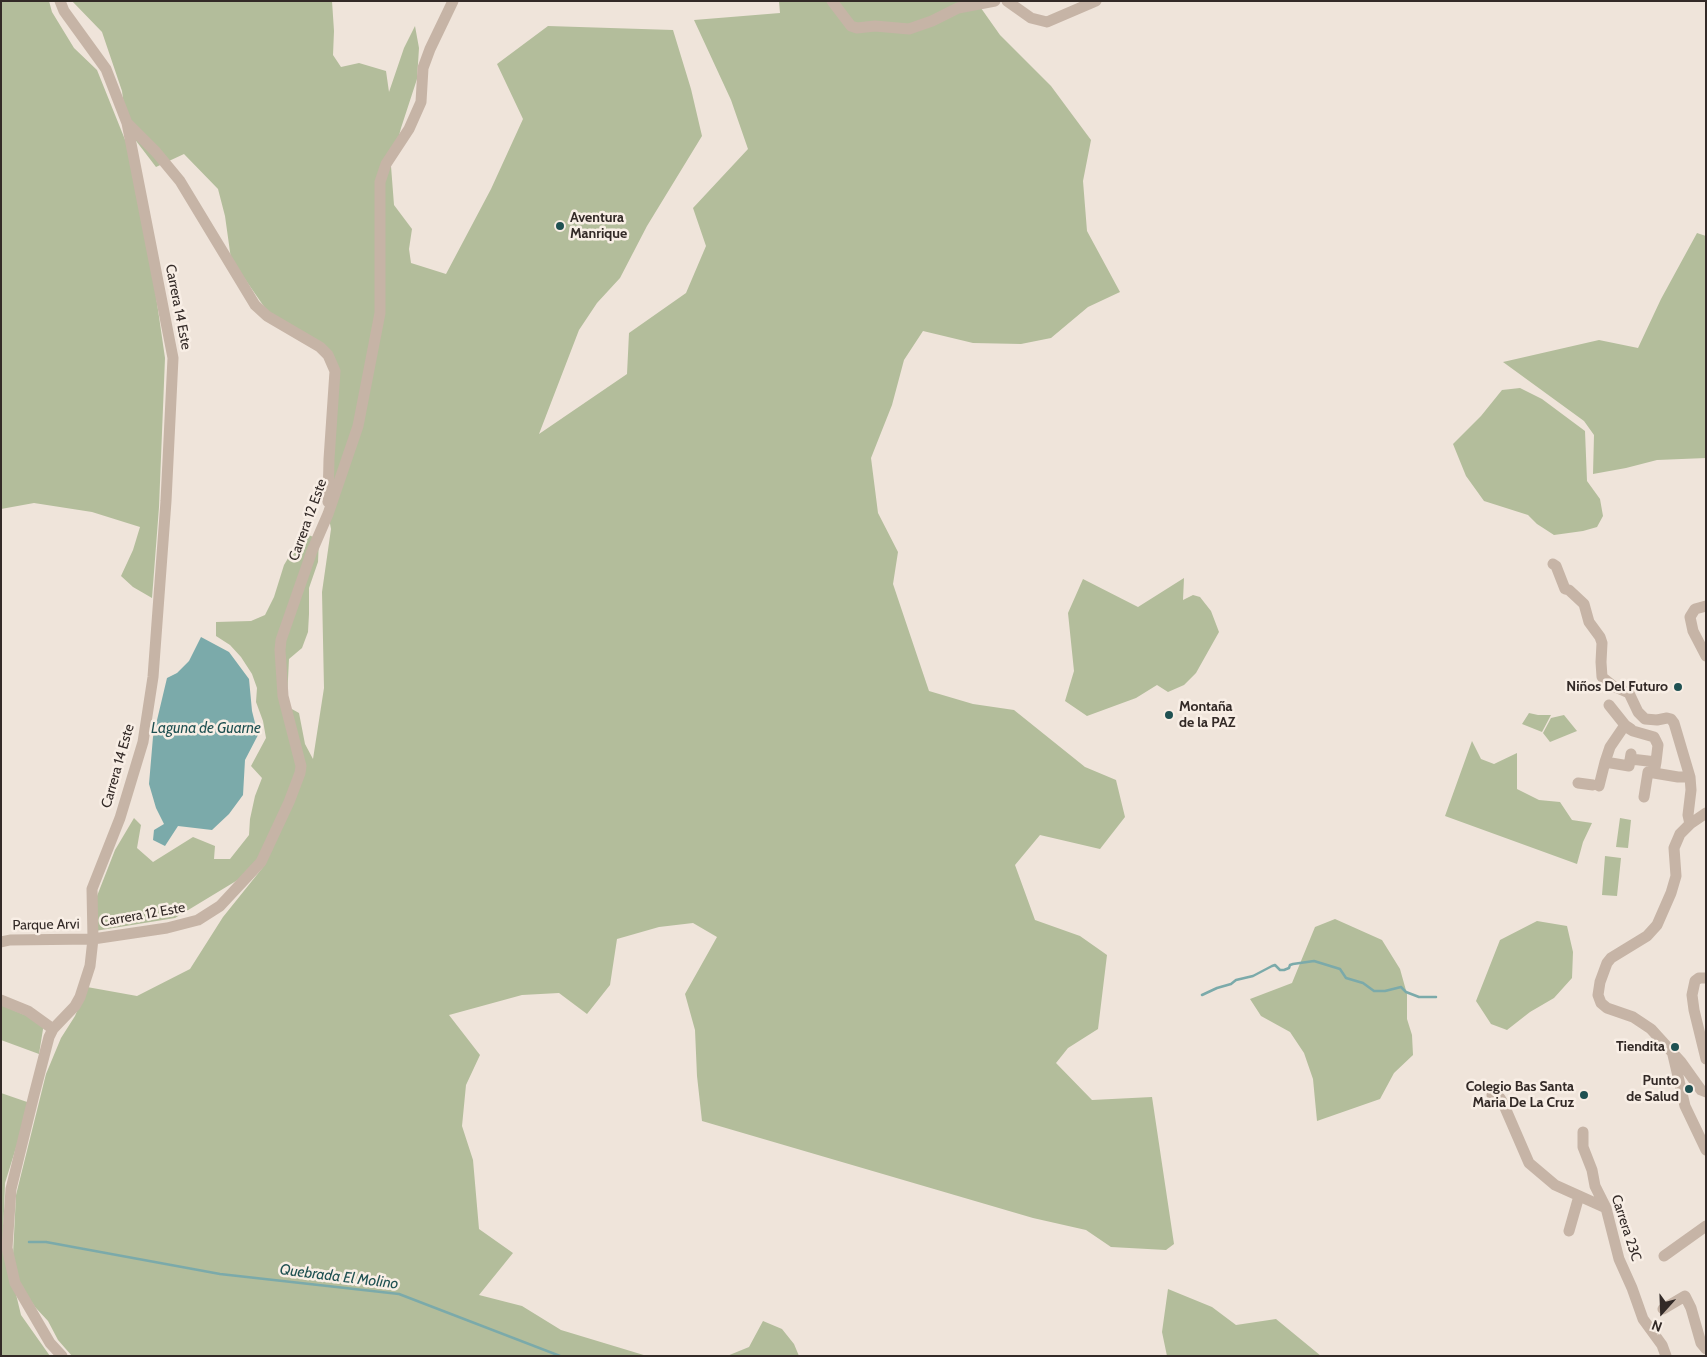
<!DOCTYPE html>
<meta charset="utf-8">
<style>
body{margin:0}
#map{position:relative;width:1707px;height:1357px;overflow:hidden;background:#efe4da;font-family:Cabin,sans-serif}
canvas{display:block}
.frame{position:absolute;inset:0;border:2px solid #332a27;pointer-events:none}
.north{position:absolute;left:1637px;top:1287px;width:50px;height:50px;-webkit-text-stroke:4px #f8eee5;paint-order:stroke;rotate:200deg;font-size:14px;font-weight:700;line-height:20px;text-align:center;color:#332a27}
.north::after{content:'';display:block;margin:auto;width:18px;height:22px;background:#332a27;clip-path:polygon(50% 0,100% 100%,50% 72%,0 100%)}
</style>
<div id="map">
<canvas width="1707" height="1357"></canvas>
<div class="frame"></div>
<div class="north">N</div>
</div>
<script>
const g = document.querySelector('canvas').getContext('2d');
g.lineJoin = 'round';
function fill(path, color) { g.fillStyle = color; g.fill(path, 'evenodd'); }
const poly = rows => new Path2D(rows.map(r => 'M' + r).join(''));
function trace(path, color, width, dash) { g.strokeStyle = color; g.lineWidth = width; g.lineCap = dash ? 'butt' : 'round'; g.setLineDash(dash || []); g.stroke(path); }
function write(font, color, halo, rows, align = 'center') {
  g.font = font + ' Cabin,sans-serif'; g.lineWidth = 5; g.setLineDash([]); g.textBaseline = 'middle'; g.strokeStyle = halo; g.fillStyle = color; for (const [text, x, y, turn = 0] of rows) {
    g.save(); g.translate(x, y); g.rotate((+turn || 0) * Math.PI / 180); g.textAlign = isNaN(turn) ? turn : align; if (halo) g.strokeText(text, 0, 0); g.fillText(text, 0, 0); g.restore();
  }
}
fill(poly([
 [1,1,49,1,52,12,74,48,97,70,138,172,165,358,159,507,152,598,133,587,121,576,133,550,140,527,92,512,34,503,1,509],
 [72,1,332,1,334,31,333,55,341,67,359,63,386,71,389,92,404,48,415,26,419,48,417,79,401,128,391,166,394,205,412,229,409,249,411,263,446,274,491,189,523,119,497,64,548,26,673,30,691,89,702,136,647,226,620,278,597,303,579,330,539,434,627,374,629,333,686,293,706,246,693,208,748,149,731,100,694,20,780,13,779,1,976,1,1000,35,1051,86,1091,140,1083,181,1087,231,1120,292,1088,307,1051,338,1021,344,973,343,923,331,904,360,892,405,871,458,878,513,898,552,893,584,929,691,973,704,1014,710,1085,767,1116,780,1125,817,1100,849,1040,835,1015,865,1035,920,1080,936,1107,955,1098,1029,1068,1048,1056,1063,1092,1100,1152,1097,1174,1244,1166,1250,1111,1247,1086,1230,1033,1218,702,1121,697,1076,695,1030,685,994,717,937,693,923,659,927,617,939,610,985,587,1014,559,993,522,995,449,1015,480,1055,466,1085,462,1126,473,1160,479,1229,513,1253,479,1295,522,1306,561,1330,647,1356,72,1356,58,1340,48,1321,35,1307,17,1280,13,1255,16,1195,46,1074,61,1038,75,1016,87,987,137,996,190,969,223,917,264,866,241,878,175,918,95,931,97,896,115,850,134,818,141,825,137,848,153,862,193,837,215,846,214,859,230,859,249,835,250,819,255,796,262,778,251,766,266,738,263,721,256,702,257,688,252,674,241,657,230,645,216,636,216,622,251,621,265,615,274,597,284,565,303,533,319,539,318,562,309,588,309,614,308,632,302,648,289,659,287,699,290,708,299,713,305,744,313,759,324,688,322,592,331,529,323,486,332,371,318,348,274,321,231,259,225,216,218,189,184,154,156,167,127,129,122,91,102,32],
 [1697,233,1706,236,1706,458,1657,460,1626,468,1593,474,1594,435,1584,421,1503,362,1599,340,1638,348,1661,299],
 [1520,388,1542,399,1585,431,1587,481,1600,499,1603,516,1597,527,1583,531,1554,535,1537,524,1528,515,1484,501,1466,476,1453,444,1481,416,1502,390],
 [1184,578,1183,600,1193,595,1200,597,1211,611,1219,632,1196,673,1184,685,1168,692,1157,685,1136,698,1087,716,1065,701,1074,671,1068,613,1083,579,1138,607],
 [1529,713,1538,715,1551,715,1542,732,1522,724],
 [1564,715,1577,731,1550,742,1543,733,1551,718],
 [1472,741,1481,759,1494,764,1517,753,1517,789,1539,800,1560,802,1572,820,1592,823,1583,842,1577,864,1445,816],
 [1620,818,1631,820,1628,848,1616,847],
 [1605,856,1621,858,1617,896,1602,895],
 [1335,919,1382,940,1400,969,1407,994,1407,1019,1412,1035,1413,1055,1394,1073,1380,1099,1317,1121,1313,1079,1304,1053,1290,1032,1261,1016,1250,999,1292,983,1315,927],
 [1537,921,1567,926,1573,952,1572,978,1554,998,1530,1012,1507,1030,1491,1024,1476,1001,1500,940],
 [1,1005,44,1023,39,1054,1,1040],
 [1,1093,30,1103,5,1183,3,1240,21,1315,50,1356,1,1356],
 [1168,1289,1212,1307,1236,1325,1276,1319,1321,1356,1167,1356,1162,1332],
 [763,1321,782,1329,794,1344,799,1356,727,1356,749,1347]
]), '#b3bd9b');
fill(poly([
 [201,637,229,652,249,679,252,711,258,735,245,760,243,795,229,814,212,830,178,826,165,846,153,840,154,830,164,824,156,808,149,784,153,737,167,678,177,673,189,661]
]), '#7baaaa');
trace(poly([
 [1202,995,1217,988,1231,984,1236,980,1253,976,1272,966,1275,965,1280,970,1284,970,1289,968,1290,965,1293,964,1314,961,1340,969,1346,978,1363,983,1374,991,1385,991,1401,987,1406,992,1419,997,1436,997],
 [29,1242,46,1242,220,1274,399,1294,560,1356]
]), '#7baaaa', 2.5);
trace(poly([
 [60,1,64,11,106,69,127,123,156,152,180,181,255,305,267,316,320,347,328,355,335,371,329,459,328,502],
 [832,1,851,26,857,28,875,26,909,29,932,21,958,8,995,1],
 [1007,1,1031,18,1047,22,1096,1],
 [1553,564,1556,566,1565,589,1569,590,1584,604,1589,622,1600,637,1602,643,1601,662,1602,677,1613,686,1629,693,1638,712,1645,719,1657,720,1667,718,1671,719,1674,723,1690,777,1691,790,1688,815,1690,824],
 [1706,606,1695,609,1690,617,1693,631,1706,656],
 [1609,705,1625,725,1631,729],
 [1625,725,1610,747,1605,762,1629,766,1631,754],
 [1628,728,1633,731,1654,737,1658,745,1656,762,1631,759],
 [1656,762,1654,773,1678,777,1690,777],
 [1578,783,1593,785],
 [1599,786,1605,762],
 [1644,797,1648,772,1654,773],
 [1706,813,1690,824,1680,834,1674,848,1676,876,1671,893,1657,925,1647,936,1611,958,1607,963,1600,982,1598,995,1601,1003,1607,1008,1633,1017,1651,1029,1681,1062,1701,1090,1706,1092],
 [1,942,10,940,93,939,167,928,198,920,220,906,261,862,289,802,300,773,301,766,283,696,280,650,281,640,312,551,328,514,358,426,380,313,380,182,386,164,409,129,421,102,423,68,430,49,453,1],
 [1706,978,1699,978,1695,981,1692,995,1694,1010,1706,1059],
 [1,1000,28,1011,53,1029],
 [1673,1055,1685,1106,1706,1150],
 [1492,1095,1500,1098,1503,1103,1529,1163,1555,1185,1606,1208],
 [1583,1132,1583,1147,1592,1170,1595,1186,1606,1208,1619,1259,1632,1288,1643,1319,1662,1345,1666,1356],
 [1569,1231,1579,1196],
 [1664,1256,1706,1226],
 [1663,1309,1685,1296,1691,1308,1701,1343,1706,1349],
 [62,1356,50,1343,15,1283,7,1248,11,1189,34,1095,49,1037,53,1029,75,1006,80,997,90,966,93,939,92,889,120,818,143,742,153,677,166,501,173,358,127,123]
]), '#c6b4a6', 11);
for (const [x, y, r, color] of [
 [560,226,5,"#1f5152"],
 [1678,687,5,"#1f5152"],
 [1169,715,5,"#1f5152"],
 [1675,1047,5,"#1f5152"],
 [1689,1089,5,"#1f5152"],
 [1584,1095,5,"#1f5152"]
]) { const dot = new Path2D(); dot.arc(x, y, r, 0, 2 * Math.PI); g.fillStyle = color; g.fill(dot); trace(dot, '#f8eee5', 2); }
write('bold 14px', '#332a27', '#f8eee5', [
 ["Aventura",570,218,"left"],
 ["Manrique",570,234,"left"],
 ["Niños Del Futuro",1668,687],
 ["Montaña",1179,707,"left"],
 ["de la PAZ",1179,723,"left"],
 ["Tiendita",1665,1047],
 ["Punto",1679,1081],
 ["de Salud",1679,1097],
 ["Colegio Bas Santa",1574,1087],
 ["Maria De La Cruz",1574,1103]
], 'right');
write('14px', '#332a27', '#f8eee5', [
 ["Carrera 14 Este",178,307,79],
 ["Carrera 12 Este",308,520,-70],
 ["Carrera 14 Este",118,766,-74],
 ["Carrera 12 Este",143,915,-10],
 ["Parque Arvi",46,925,-1],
 ["Carrera 23C",1626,1228,72]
]);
write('italic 15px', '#1f5152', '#f8eee5', [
 ["Laguna de Guarne",206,729],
 ["Quebrada El Molino",339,1277,7]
]);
</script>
